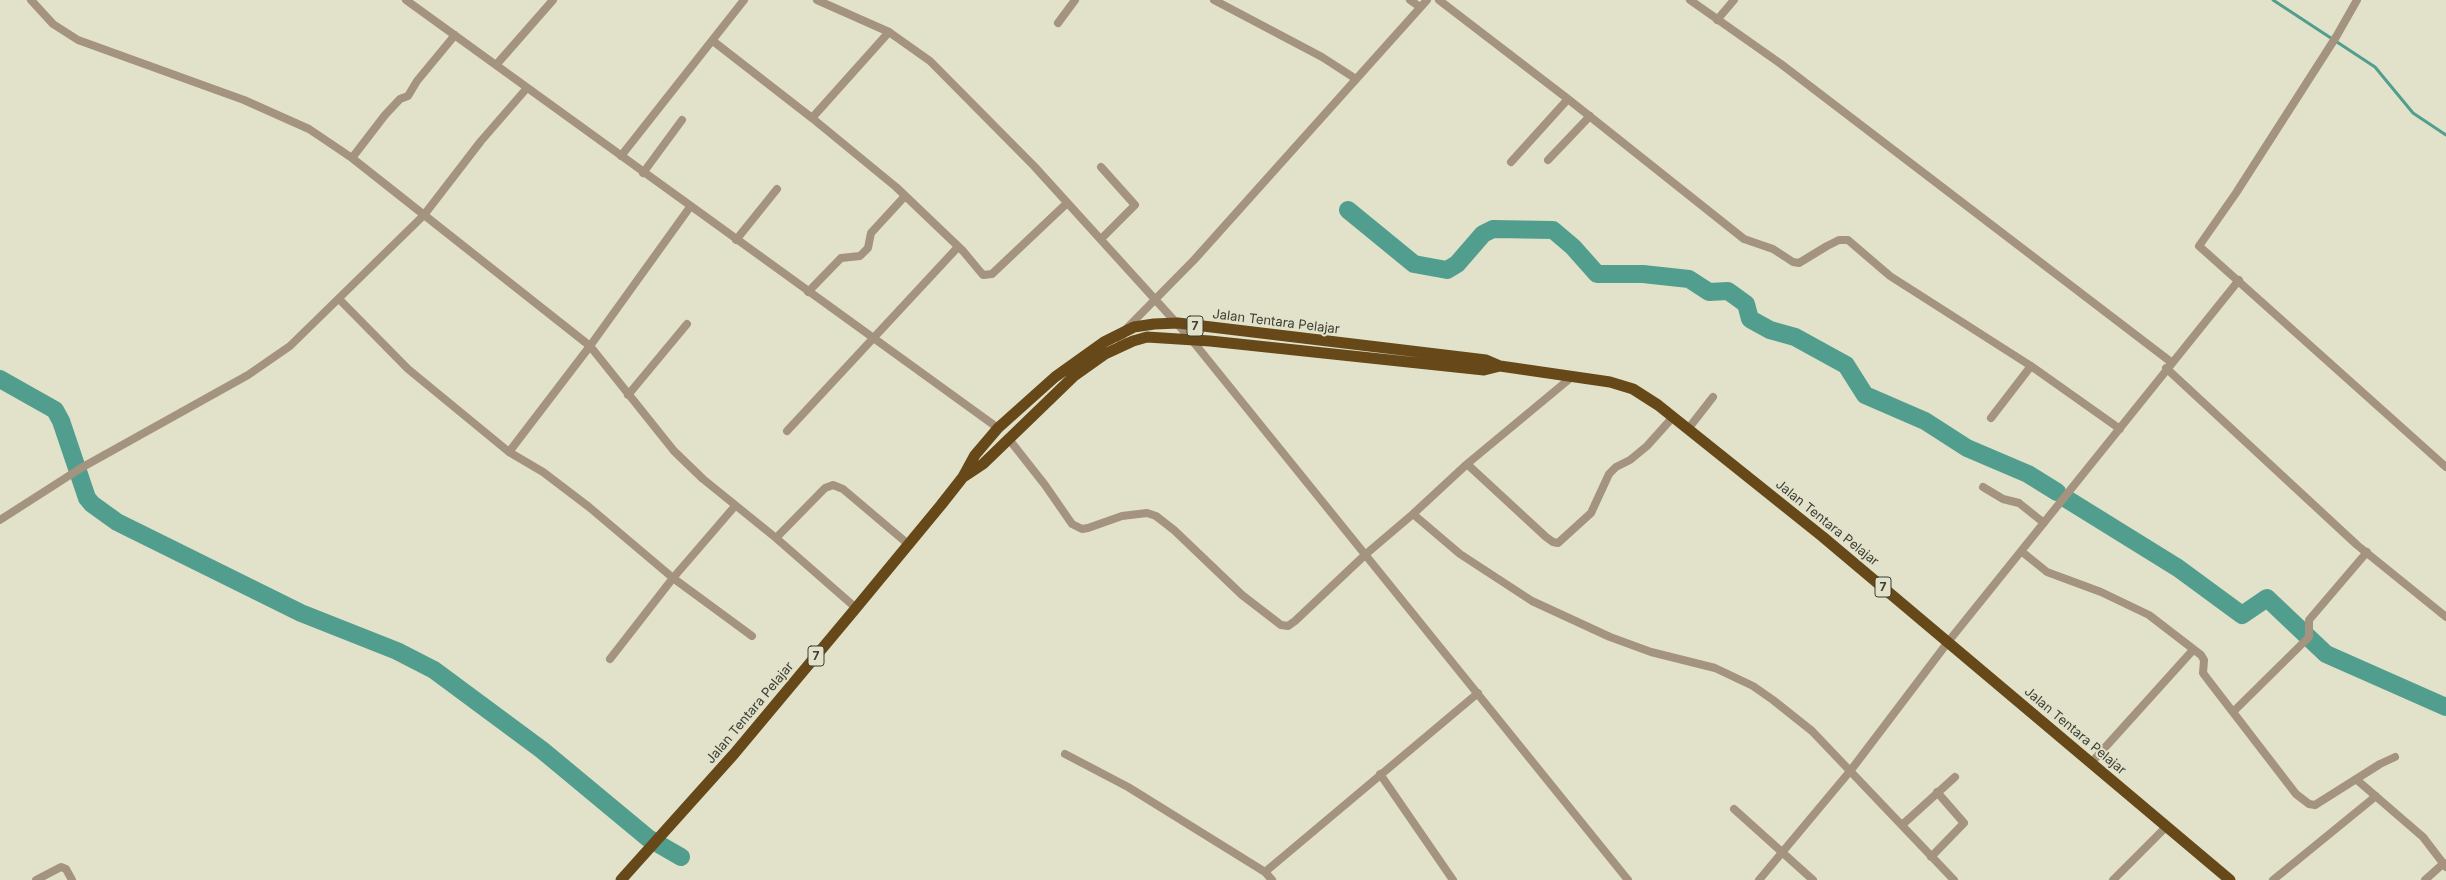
<!DOCTYPE html>
<style>
body{margin:0}
canvas{display:block;background:#e1e2c9}
</style>
<canvas width="2446" height="880"></canvas>
<script>
const g = document.querySelector('canvas').getContext('2d');
g.lineJoin = 'round';
const poly = rows => new Path2D(rows.map(r => 'M' + r).join(''));
function trace(path, color, width, dash) { g.strokeStyle = color; g.lineWidth = width; g.lineCap = dash ? 'butt' : 'round'; g.setLineDash(dash || []); g.stroke(path); }
function write(font, color, halo, rows, align = 'center') {
  g.font = font + ' Inter,sans-serif'; g.lineWidth = 4; g.setLineDash([]); g.textBaseline = 'middle'; g.strokeStyle = halo; g.fillStyle = color; for (const [text, x, y, turn = 0] of rows) {
    g.save(); g.translate(x, y); g.rotate((+turn || 0) * Math.PI / 180); g.textAlign = isNaN(turn) ? turn : align; if (halo) g.strokeText(text, 0, 0); g.fillText(text, 0, 0); g.restore();
  }
}
trace(poly([
 [2273,0,2375,67,2413,113,2446,135]
]), '#529e8e', 3);
trace(poly([
 [1348,210,1414,264,1447,270,1457,264,1483,234,1493,229,1553,230,1573,247,1597,274,1643,274,1689,279,1709,292,1728,291,1746,304,1750,319,1770,330,1795,337,1846,365,1865,395,1925,421,1967,448,2028,474,2057,492],
 [0,379,55,410,61,421,87,498,92,504,117,522,301,613,397,651,434,670,542,750,648,838,681,857],
 [2065,498,2178,568,2242,615,2267,598,2326,654,2446,707]
]), '#529e8e', 18);
trace(poly([
 [31,0,53,24,78,40,244,100,309,129,352,158,590,346,674,451,703,479,776,538,856,608],
 [406,0,998,428],
 [1214,0,1322,57,1356,79],
 [1410,0,1420,7],
 [1439,0,1568,99,1744,239,1773,249,1793,262,1799,263,1827,246,1839,240,1848,240,1890,276,2031,366,2120,429],
 [1690,0,1781,64,2171,362],
 [2357,0,2336,37,2236,193,2199,246,2446,467],
 [1717,20,1734,0],
 [1058,23,1075,0],
 [713,41,812,118,889,32],
 [496,65,553,0],
 [812,118,896,187,963,251,983,275,992,274,1066,204],
 [621,156,744,0],
 [352,158,385,115,400,99,408,96,417,81,455,35],
 [1548,160,1590,116],
 [1511,162,1568,99],
 [643,173,682,120],
 [1101,239,1135,205,1101,167],
 [736,240,777,189],
 [808,292,841,258,860,256,868,248,871,233,905,196],
 [340,300,408,369,509,452,543,472,589,507,673,578,752,636],
 [1191,339,1628,880],
 [2166,368,2357,545,2446,617],
 [628,395,687,324],
 [1991,418,2031,366],
 [1688,429,1713,397],
 [787,431,958,247],
 [1008,438,1045,485,1072,524,1082,529,1088,528,1122,516,1147,513,1156,516,1174,530,1242,595,1281,625,1288,626,1295,621,1366,554,1413,514,1460,554,1532,601,1610,637,1651,652,1715,668,1753,686,1773,700,1812,731,1954,880],
 [509,452,590,346,690,207],
 [1467,464,1546,537,1553,542,1558,543,1591,513,1609,474,1616,467,1630,460,1647,446,1673,417],
 [1983,487,2003,499,2019,503,2044,523],
 [1413,514,1467,464,1573,376],
 [0,520,81,468,248,375,290,346,424,215,481,141,527,88],
 [776,538,825,488,833,485,843,489,908,544],
 [2021,551,2047,572,2101,592,2149,615,2201,655,2204,660,2203,673,2209,681,2296,794,2309,804,2315,805,2380,764,2395,757],
 [610,659,673,578,735,506],
 [2234,711,2309,637,2309,620,2367,552],
 [1065,754,1128,787,1265,872,1272,880],
 [2091,763,2193,650],
 [1380,774,1453,880],
 [2357,780,2423,837,2446,867],
 [1734,809,1813,880],
 [1902,825,1955,777],
 [1931,857,1964,823,1937,792],
 [1265,872,1478,693],
 [36,880,61,867,66,869,72,880],
 [1759,880,1851,770,1948,642,2239,280],
 [2113,880,2166,827],
 [2273,880,2376,796],
 [2425,880,2444,863]
]), '#a4937e', 8);
trace(poly([
 [817,0,889,32,930,61,1034,166,1191,339],
 [1120,346,1124,331,1194,260,1427,0]
]), '#a4937e', 8);
trace(poly([
 [965,476,983,464,1074,376,1105,354,1133,341,1147,337,1210,341,1484,370,1500,366],
 [621,880,734,754,856,608,941,505,963,477,975,455,998,428,1055,377,1104,342,1134,327,1154,324,1178,323,1486,360,1500,366,1610,382,1633,389,1658,405,1823,537,2230,880]
]), '#674818', 11);
for (const [x, y, w] of [
 [1195,326,16],
 [1883,587,16],
 [816,656,16]
]) { const box = new Path2D(); box.roundRect(x - w / 2, y - 10, w, 20, 3); g.fillStyle = '#e1e2c9'; g.fill(box); trace(box, '#3d3e34', 1); }
write('bold 12px', '#3d3e34', null, [
 ["7",1195,326],
 ["7",1883,587],
 ["7",816,656]
]);
write('13px', '#3d3e34', '#e1e2c9', [
 ["Jalan Tentara Pelajar",1276,322,7],
 ["Jalan Tentara Pelajar",1827,523,39],
 ["Jalan Tentara Pelajar",750,713,-50],
 ["Jalan Tentara Pelajar",2075,731,40]
]);
</script>
